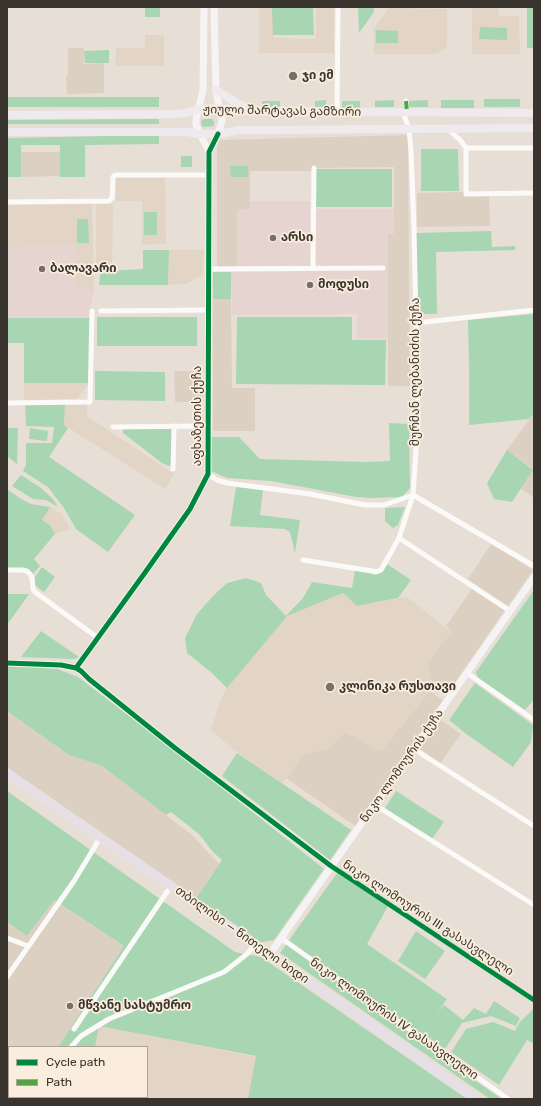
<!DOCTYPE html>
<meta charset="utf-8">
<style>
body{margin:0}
#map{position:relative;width:541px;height:1106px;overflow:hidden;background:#e7dfd6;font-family:Rubik,sans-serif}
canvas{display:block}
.frame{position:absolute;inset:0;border:8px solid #39342e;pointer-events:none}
.legend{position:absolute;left:8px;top:1046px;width:140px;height:52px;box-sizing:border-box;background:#fbeddd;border:1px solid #ada397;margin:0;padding:5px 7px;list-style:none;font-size:12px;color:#39342e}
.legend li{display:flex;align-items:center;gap:8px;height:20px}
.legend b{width:20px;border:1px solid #ada397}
</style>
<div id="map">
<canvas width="541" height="1106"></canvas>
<div class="frame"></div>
<ul class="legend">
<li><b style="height:5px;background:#00873e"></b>Cycle path</li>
<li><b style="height:5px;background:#53a543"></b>Path</li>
</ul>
</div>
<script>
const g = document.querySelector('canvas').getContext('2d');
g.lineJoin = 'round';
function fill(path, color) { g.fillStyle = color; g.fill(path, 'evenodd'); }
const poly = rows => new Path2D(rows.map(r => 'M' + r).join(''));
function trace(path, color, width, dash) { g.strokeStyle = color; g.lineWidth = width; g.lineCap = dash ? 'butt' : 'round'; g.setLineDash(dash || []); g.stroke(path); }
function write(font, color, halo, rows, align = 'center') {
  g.font = font + ' Rubik,"Noto Sans Georgian",sans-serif'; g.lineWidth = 3.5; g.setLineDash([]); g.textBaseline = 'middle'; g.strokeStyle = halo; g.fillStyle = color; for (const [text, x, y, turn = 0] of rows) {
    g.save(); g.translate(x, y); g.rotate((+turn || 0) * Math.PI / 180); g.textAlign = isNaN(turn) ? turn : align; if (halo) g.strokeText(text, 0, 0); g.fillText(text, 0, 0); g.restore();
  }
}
fill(poly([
 [68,48,84,48,84,64,104,63,104,93,67,94,66,75,68,75],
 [408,135,410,386,388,386,388,234,394,234,394,167,314,168,314,171,250,171,250,210,237,210,237,266,217,266,217,147,220,140],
 [21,152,60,152,60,176,21,177],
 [464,192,464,195,489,195,490,226,417,227,417,193],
 [213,299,231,299,232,388,255,388,255,431,213,431],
 [174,371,202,371,202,402,175,402],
 [534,413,534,498,521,489,533,469,507,450],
 [491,544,533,570,508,606,468,579],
 [472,589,505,610,447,694,433,685,427,662,451,632,446,626],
 [429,691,443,700,355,826,286,778,303,754,330,748,345,732,381,751],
 [7,711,69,755,102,766,192,835,219,864,195,900,7,767],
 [441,720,461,734,440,764,420,749],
 [53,900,124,946,58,1047,9,1047,9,1097,25,1097,24,1099,7,1099,7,922,27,936]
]), '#dcd0c3');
fill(poly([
 [259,7,273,7,274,38,316,39,316,7,334,7,334,53,259,53],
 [472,7,498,7,499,16,519,16,520,54,472,54],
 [389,8,447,9,447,47,437,54,374,54,374,28],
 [145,35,164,35,164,66,115,66,116,48,145,48],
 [165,177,166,244,142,245,142,201,116,201,116,178],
 [92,204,94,290,77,289,75,244,7,248,7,205],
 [96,204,113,204,112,273,96,272],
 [169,250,204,250,203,274,187,284,168,285],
 [24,383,89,383,77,399,24,400],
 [65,404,87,404,87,416,174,474,165,489,64,425],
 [50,507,62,514,70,529,55,534,50,525,41,520],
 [343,593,357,606,407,597,451,632,427,662,433,685,381,751,345,732,330,748,303,754,282,783,234,750,211,730,221,698,227,688,286,616],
 [99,1026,257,1057,248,1099,85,1099,85,1097,147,1097,147,1047,95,1047]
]), '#e3d5c5');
fill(poly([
 [250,201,310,201,310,266,237,266,237,210,250,209],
 [315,209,394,209,394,234,388,234,388,338,357,339,357,314,232,315,231,272,315,271],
 [75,244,77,289,94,290,90,309,90,318,7,318,7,248]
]), '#e5d4d0');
fill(poly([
 [145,7,160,7,160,17,145,17],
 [272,7,313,7,314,35,273,35],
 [358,7,374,7,374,12,359,33],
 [527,7,534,7,534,48,527,48],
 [480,27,507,28,507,40,479,39],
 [376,30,398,31,398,43,376,43],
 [109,50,109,63,85,63,84,51],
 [7,97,159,97,159,107,7,107],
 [484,99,520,99,520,107,484,107],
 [326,100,326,107,315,107,315,101],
 [394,100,394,107,375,107,375,101],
 [428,100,428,107,409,107,409,101],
 [441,100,474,100,474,108,441,108],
 [262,101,280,101,280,107,262,108],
 [342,101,360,101,360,108,342,108],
 [159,119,159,124,7,124,7,120],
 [204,119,212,119,214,122,214,126,204,127,202,126,201,121],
 [159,135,159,144,85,145,85,177,60,177,60,145,21,145,21,177,7,177,7,138],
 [421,149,458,149,459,191,421,191],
 [181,156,192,156,192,167,181,167],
 [230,166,248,166,248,177,231,177],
 [315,169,392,169,392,207,315,207],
 [144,212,157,212,157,235,144,235],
 [77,219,88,219,89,243,77,243],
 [491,231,492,247,515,246,515,250,436,252,437,314,418,314,416,233],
 [143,250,169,250,168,285,99,285,100,274,122,270,143,269],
 [213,272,231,272,231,299,213,299],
 [534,314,534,413,529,419,469,425,469,365,468,320],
 [97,317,197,317,197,346,97,346],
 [237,317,352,317,352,340,386,340,385,385,236,384],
 [7,318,90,318,89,383,24,383,24,343,7,343],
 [95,371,165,372,165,401,95,400],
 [65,404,64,425,68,428,49,457,135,515,108,552,76,529,64,508,48,487,23,471,26,465,26,443,52,443,54,427,26,426,25,405],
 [389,423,409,424,410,488,402,497,371,498,356,497,271,481,227,478,211,471,211,437,239,437,260,459,367,462,390,461],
 [7,428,18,428,17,464,7,456],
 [30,428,48,431,47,441,29,439],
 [172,428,172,467,162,463,123,433,123,429],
 [507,450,533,470,512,502,494,499,487,483],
 [21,475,41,488,53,499,58,507,46,500,33,499,12,486],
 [236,487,263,490,260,515,300,520,295,553,290,532,285,529,230,526],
 [7,489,21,499,31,504,50,507,42,520,50,525,55,534,34,559,40,566,33,574,24,568,7,568],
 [405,507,398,525,393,528,385,521,385,508],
 [387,564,411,580,398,598,357,606,343,593,287,616,227,688,212,673,187,653,185,638,197,614,213,596,227,583,246,578,261,583,266,595,286,616,303,598,312,582,352,588,355,570,375,574,380,573],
 [42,567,55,577,44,592,35,585,35,577],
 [534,590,534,699,525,710,478,678,476,672],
 [7,594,29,594,7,625],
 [41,631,79,657,75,659,21,657],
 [7,666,57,669,78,677,197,768,324,869,274,940,257,943,195,900,222,860,213,852,199,834,171,812,166,815,102,766,69,755,7,711],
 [475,683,533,725,531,742,513,767,465,733,449,720],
 [237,753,351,830,330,860,222,776],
 [7,791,235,952,261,957,467,1099,248,1099,256,1056,99,1026,95,1047,58,1047,124,946,54,900,27,936,7,922],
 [396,791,444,822,432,839,385,808],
 [337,873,388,906,367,944,447,999,437,1013,444,1005,463,1020,474,1008,486,1014,494,1001,520,1018,516,1026,491,1016,462,1023,445,1049,423,1034,418,1041,502,1099,490,1099,280,953],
 [416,931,445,951,425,979,398,961],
 [534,1008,534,1044,527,1040,499,1085,451,1052,466,1029,493,1022,515,1031,519,1023],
 [25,1097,85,1097,85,1099,24,1099]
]), '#a8d5b2');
trace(poly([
 [406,101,407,112],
 [337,112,338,7],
 [448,129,460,140,466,148,534,148],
 [466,148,466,194,534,193],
 [7,202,109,201,112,198,113,177,115,175,209,175],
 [313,268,314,168],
 [209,269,383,268],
 [101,311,209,310],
 [416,323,534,310],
 [7,403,90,402,92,311],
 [113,427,208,426],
 [173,469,174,426],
 [208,474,217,480,227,483,310,494,365,505,384,505,413,495],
 [413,495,534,566],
 [399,538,510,611],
 [303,560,372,571,376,572,381,570,399,538,413,495,418,421,414,229,411,150,409,129,403,112],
 [7,570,22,570,27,571,30,574,32,578,33,589,35,592,98,638],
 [467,673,534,720],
 [414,749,534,826],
 [375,805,534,905],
 [331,866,534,1000],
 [7,938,28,946],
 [281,938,423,1039,508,1099],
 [7,977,74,881,94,848,100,837],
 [74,1029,171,886],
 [71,1047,81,1036,109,1019,224,972,247,954,255,944],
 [34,1099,35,1097]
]), '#fbfaf9', 5);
trace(poly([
 [204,7,203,90,196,119,196,125,209,152],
 [7,663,61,665,76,668,81,671,89,679,175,748,331,866],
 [76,668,144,574,190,509,208,474,209,152,218,134,222,121,216,90,214,7],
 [270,954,534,577]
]), '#f5f3f3', 7);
trace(poly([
 [216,90,232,100,251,111],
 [7,115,174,114,186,113,199,109,219,108,238,111,534,113],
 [7,132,186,132,200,134,218,134,239,130,259,130,534,128]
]), '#efeaee', 8);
trace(poly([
 [7,773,270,954,476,1099]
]), '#e6e0e6', 9);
trace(poly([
 [406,101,407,112]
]), '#53a543', 4, [8, 4]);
trace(poly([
 [7,663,61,665,76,668,81,671,89,679,175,748,331,866,534,1000],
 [76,668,144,574,190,509,208,474,209,152,218,134]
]), '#00873e', 5);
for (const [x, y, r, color] of [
 [293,76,5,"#767069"],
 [273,238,4,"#767069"],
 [42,269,4,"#767069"],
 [310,285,4,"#767069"],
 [330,687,5,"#767069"],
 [70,1006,4,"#767069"]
]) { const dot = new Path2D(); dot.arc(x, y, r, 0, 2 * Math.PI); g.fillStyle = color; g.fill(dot); trace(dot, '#fbeddd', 1.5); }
write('bold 12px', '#39342e', '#fbeddd', [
 ["ჯი ემ",302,76],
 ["არსი",281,238],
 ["ბალავარი",50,269],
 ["მოდუსი",318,285],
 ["კლინიკა რუსთავი",339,687],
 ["მწვანე სასტუმრო",78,1006]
], 'left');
write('12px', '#39342e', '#fbeddd', [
 ["ჟიული შარტავას გამზირი",282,111,1],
 ["მურმან ლებანიძის ქუჩა",416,372,-90],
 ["აფხაზეთის ქუჩა",198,416,-90],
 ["ნიკო ლომოურის ქუჩა",402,766,-55],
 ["ნიკო ლომოურის III გასასვლელი",428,918,33],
 ["თბილისი — წითელი ხიდი",242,935,35],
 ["ნიკო ლომოურის IV გასასვლელი",394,1019,35]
]);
</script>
